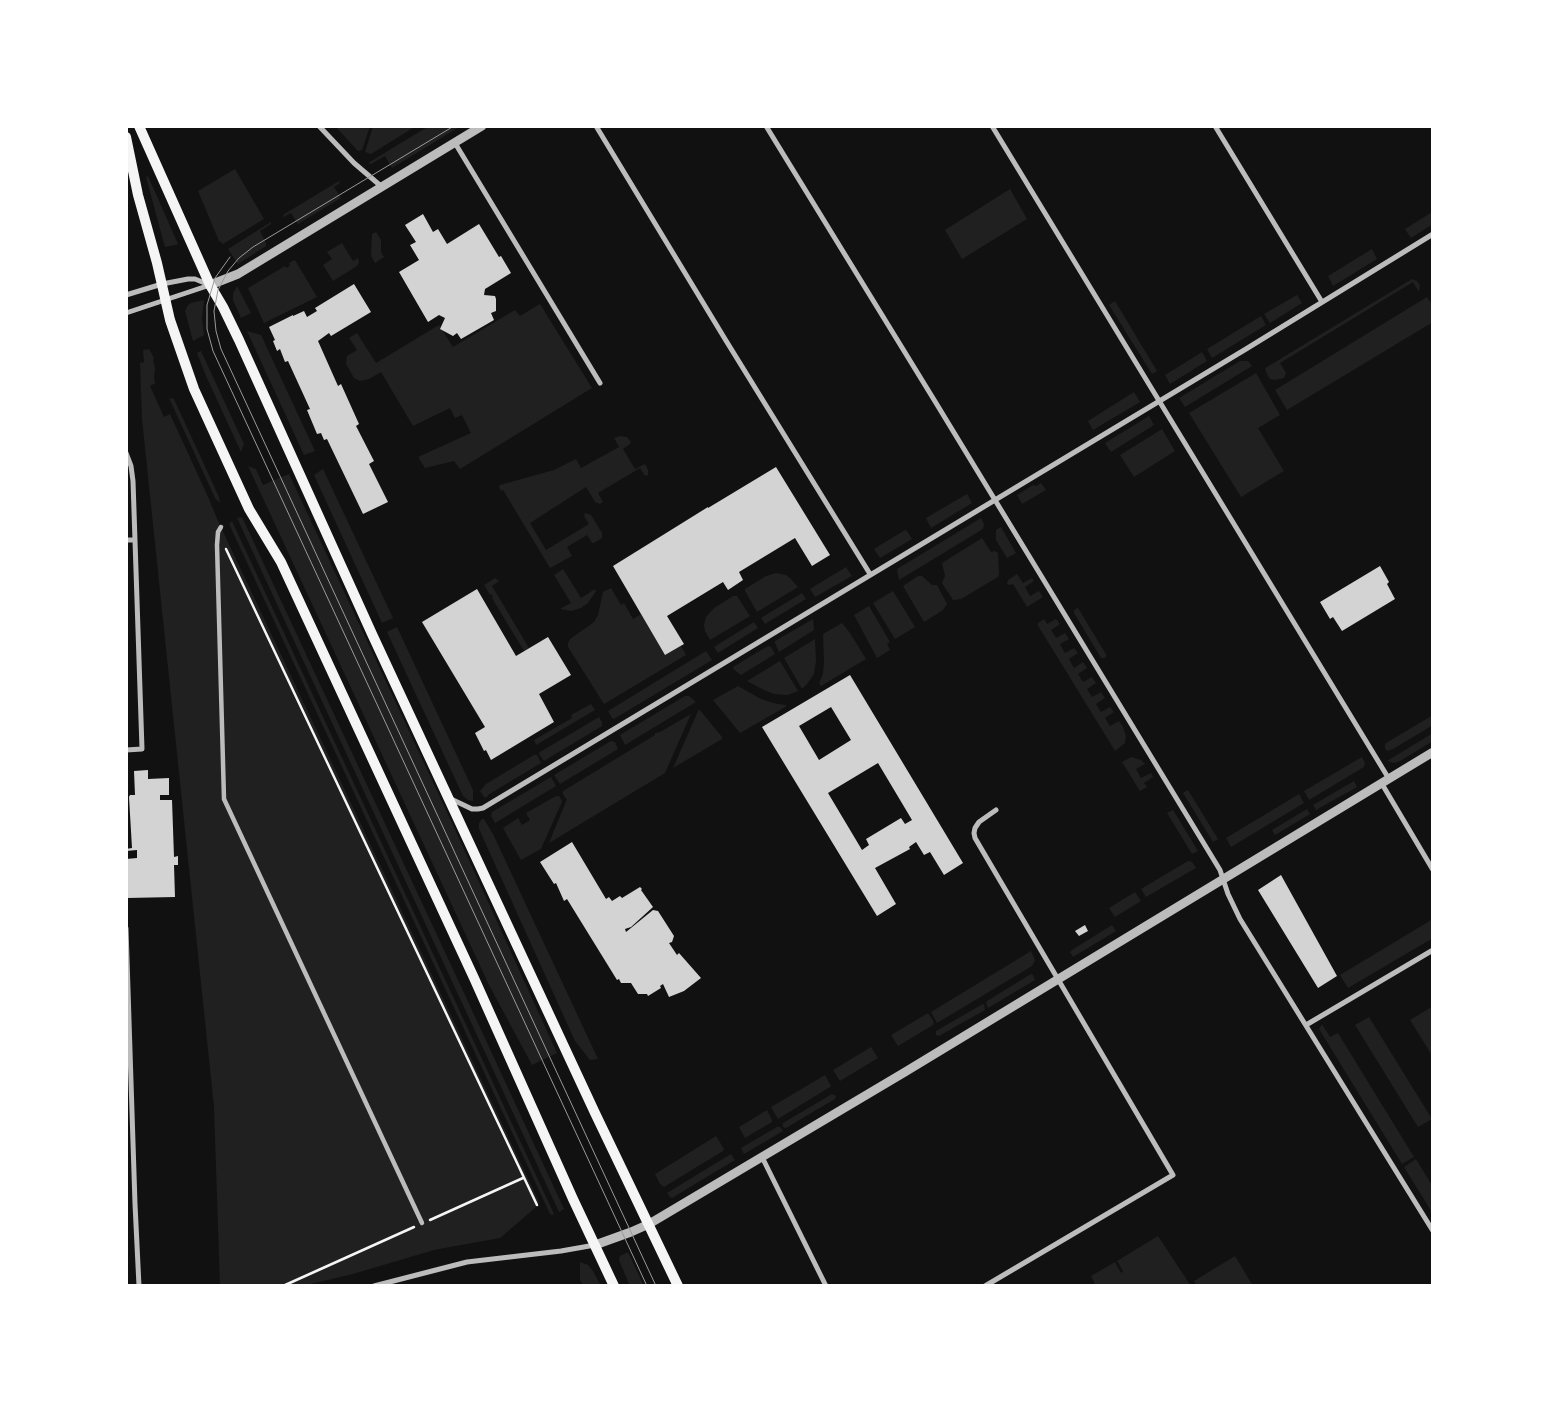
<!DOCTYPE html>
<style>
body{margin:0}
#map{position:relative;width:1559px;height:1412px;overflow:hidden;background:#111;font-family:Commissioner,sans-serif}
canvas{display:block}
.frame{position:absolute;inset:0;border:128px solid #fff;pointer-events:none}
</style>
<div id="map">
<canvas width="1559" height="1412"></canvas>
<div class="frame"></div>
</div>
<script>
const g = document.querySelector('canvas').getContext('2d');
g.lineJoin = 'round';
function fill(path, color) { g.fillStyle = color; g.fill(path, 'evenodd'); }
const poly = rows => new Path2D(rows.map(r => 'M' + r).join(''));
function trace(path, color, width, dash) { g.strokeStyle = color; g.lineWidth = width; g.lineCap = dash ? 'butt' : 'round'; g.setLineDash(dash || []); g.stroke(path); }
fill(poly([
 [335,126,370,126,362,150,358,151],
 [373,126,416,126,371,154,365,152],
 [429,126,461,126,392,168,385,156,371,164,368,163],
 [235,169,264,219,223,244,219,241,198,191],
 [148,176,178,244,176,245,165,247,146,177],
 [339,181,340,183,334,187,341,198,298,224,291,213,283,217,283,215,286,213],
 [1010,189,1027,219,962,259,945,230],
 [1432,212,1433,224,1411,238,1405,229],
 [271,222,271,224,260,231,266,243,266,246,238,264,228,249],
 [376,232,381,240,381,252,384,257,375,263,371,256,372,234],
 [342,243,353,261,358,258,359,262,357,266,333,281,323,265,332,259,327,252],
 [1372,249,1377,259,1333,286,1328,276],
 [295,260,317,297,264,323,248,288,285,266,286,268,290,266,289,263],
 [1412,279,1417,281,1420,285,1419,292,1413,282,1280,363,1286,373,1284,378,1275,380,1270,379,1268,376,1265,369,1267,367],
 [237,286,251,313,241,318,233,300,233,294],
 [1297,295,1302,303,1270,323,1264,314],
 [1427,297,1433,306,1433,322,1287,410,1275,390],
 [204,300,202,318,204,335,193,341,185,311,188,305,191,303],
 [1115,301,1157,371,1152,374,1109,305],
 [540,304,592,388,460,469,454,461,425,468,418,457,471,433,462,415,455,418,450,408,413,426,381,372,369,379,360,381,354,378,346,364,347,356,357,350,349,338,357,333,376,363,439,325,453,347,515,310,520,316],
 [1261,316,1266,325,1212,358,1207,349],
 [247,331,261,335,315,451,304,455],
 [149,349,154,358,153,360,155,369,154,377,155,383,150,386,164,417,170,414,209,499,218,521,539,1202,535,1208,500,1238,434,1250,353,1274,302,1286,220,1286,214,1107,142,419,140,363,144,362,143,350],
 [201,351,244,444,241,452,206,376,197,353],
 [1202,352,1207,361,1170,384,1165,375],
 [1240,361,1248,361,1252,366,1185,407,1179,398],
 [1256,373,1280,415,1258,428,1284,471,1241,497,1189,413],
 [1134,392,1140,402,1093,430,1088,421],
 [169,398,174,399,219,497,220,503,215,498],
 [1149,416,1154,425,1111,452,1105,443],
 [1162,429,1175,451,1134,477,1120,455],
 [620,436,627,437,631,442,630,444,623,449,635,469,645,464,648,470,648,475,645,476,640,468,598,493,603,502,600,504,595,502,586,487,530,523,546,550,589,524,584,516,585,513,591,515,602,533,602,538,594,543,592,543,587,535,567,547,572,556,550,568,503,490,501,491,499,487,500,485,554,470,576,459,581,468,619,447,614,438],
 [248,466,256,469,263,485,289,474,452,823,557,1053,532,1065,489,985],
 [323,469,393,618,382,623,314,475],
 [1041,483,1046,490,1022,504,1017,495,1033,485,1036,486],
 [967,494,972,503,931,528,926,518],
 [242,517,465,995,564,1209,559,1212,237,518],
 [981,518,984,524,983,529,899,580,897,569],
 [232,521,554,1214,552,1215,550,1214,229,524],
 [1001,527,1016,553,1007,558,996,540,996,530],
 [905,530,907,531,912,539,880,558,874,549],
 [982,538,991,552,995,551,998,553,999,574,998,577,961,599,953,600,942,583,945,576,942,563],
 [846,567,852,576,815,597,810,589],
 [563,569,581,598,595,589,596,591,588,603,581,608,571,611,560,609,571,603,554,575],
 [776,573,786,575,790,578,798,587,757,612,745,591,745,589,766,576],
 [1017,574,1023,583,1032,578,1034,581,1025,587,1030,596,1039,591,1043,597,1027,607,1013,584,1009,585,1007,584,1008,580],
 [918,576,922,576,932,585,937,585,947,604,943,610,924,622,903,586],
 [495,578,499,581,492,586,529,648,524,651,492,598,493,597,491,594,490,595,484,585],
 [611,588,621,605,624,603,633,619,641,614,665,655,681,646,686,655,604,704,568,647,568,643,570,639,594,622,598,615,603,592],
 [893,591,915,627,895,639,873,603],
 [802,593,806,599,765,624,761,618],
 [733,596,737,596,750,616,710,640,705,631,704,625,706,617,714,608],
 [869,606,890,642,887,644,890,650,877,658,854,615],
 [1078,608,1107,656,1104,658,1101,658,1074,613,1074,610],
 [813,619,814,630,779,652,775,643,775,641],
 [1044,619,1047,624,1056,619,1060,624,1051,630,1056,638,1065,633,1069,639,1060,644,1065,653,1074,648,1078,653,1069,659,1074,668,1083,662,1087,668,1078,674,1083,682,1092,677,1096,683,1087,689,1092,697,1101,692,1105,698,1096,704,1101,712,1110,707,1114,712,1105,718,1110,726,1119,721,1123,727,1126,736,1125,743,1115,751,1037,624],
 [754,622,758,628,718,653,714,647],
 [842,623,850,633,866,659,821,686,819,683,823,674,824,662,823,634],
 [397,627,473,790,473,801,468,800,463,796,387,632],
 [815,639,816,661,814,674,807,684,802,689,784,658],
 [768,646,771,647,775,654,741,675,733,669,733,667],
 [706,651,712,660,614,719,612,718,608,711],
 [780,661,798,691,788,695,774,694,764,690,747,681],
 [738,686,761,699,773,703,785,705,787,706,740,733,713,700],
 [685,696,689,696,696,702,625,745,620,735],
 [591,704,595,710,536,745,534,740,572,718,571,715],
 [699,709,722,737,722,739,673,768],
 [691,714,665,773,549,843,567,799,566,799,563,794,563,791,655,735,655,733,660,732],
 [1433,715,1433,725,1393,749,1388,751,1385,749,1385,745,1386,743],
 [599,717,602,722,602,726,544,761,539,754,540,752],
 [1433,733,1433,741,1400,761,1394,763,1387,761],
 [611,741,615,742,618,749,560,784,554,775],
 [534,755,537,755,541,763,488,795,488,796,485,798,480,791,486,784],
 [1131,757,1141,760,1145,764,1136,769,1141,778,1151,773,1153,777,1144,783,1147,787,1140,791,1122,762],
 [1362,757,1365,763,1364,767,1309,800,1304,791],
 [551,777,556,786,495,823,491,816,492,812],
 [1354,781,1357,787,1316,810,1313,805],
 [1188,790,1218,839,1213,842,1183,793],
 [1299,794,1304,803,1231,847,1226,838],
 [556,796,559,796,562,801,561,804,541,849,521,860,503,828,518,818,522,825,530,820,526,813],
 [1307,809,1310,814,1275,835,1272,830],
 [1173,810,1198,851,1192,854,1167,813],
 [482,819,484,819,493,834,598,1059,590,1060,575,1041,479,829,479,823],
 [1188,861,1192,862,1196,868,1146,897,1141,889],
 [1135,892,1141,901,1115,917,1109,908],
 [1433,919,1433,938,1348,988,1340,975],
 [1112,925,1116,931,1073,957,1070,952,1072,950],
 [1031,951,1035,960,1032,966,937,1023,931,1012],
 [1031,974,1033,975,1035,980,988,1008,986,1003,987,1001],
 [984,1004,985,1010,939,1036,936,1035,936,1031,981,1005],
 [1433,1006,1433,1057,1410,1020],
 [928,1013,934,1022,933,1025,898,1046,891,1035],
 [1369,1017,1432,1119,1418,1127,1355,1025],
 [1322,1024,1330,1037,1338,1033,1414,1157,1402,1164,1319,1029],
 [871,1047,878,1058,840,1081,833,1070],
 [825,1075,831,1086,830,1087,778,1119,771,1107],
 [832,1094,836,1096,835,1099,786,1128,783,1127,783,1123],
 [767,1110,772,1120,772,1122,745,1138,739,1127],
 [777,1127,780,1127,783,1131,744,1154,741,1148],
 [716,1136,724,1149,723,1151,664,1187,660,1184,655,1174],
 [731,1154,735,1160,672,1198,670,1197,667,1193],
 [1416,1159,1433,1187,1433,1214,1404,1167],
 [1158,1236,1189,1283,1193,1286,1096,1286,1091,1276,1115,1262,1121,1273,1123,1271,1117,1261],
 [628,1252,644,1286,630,1286,619,1260,620,1256],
 [1235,1256,1253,1286,1197,1286,1194,1281],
 [580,1262,588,1265,593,1271,601,1286,583,1286,580,1280]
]), '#202020');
fill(poly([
 [423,214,433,232,438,229,447,244,479,224,499,257,501,256,511,273,485,289,484,295,495,296,496,299,496,311,491,313,494,320,461,339,457,333,453,336,440,329,445,318,439,315,428,322,399,272,419,260,410,245,416,242,405,225],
 [354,284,371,312,331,336,329,333,318,341,338,386,341,384,359,424,356,426,374,461,369,464,388,502,363,514,327,439,324,440,321,433,317,434,307,410,310,409,288,361,285,362,280,349,277,351,273,341,275,340,269,327,293,315,293,316,304,311,307,317,317,311,315,308],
 [776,467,830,555,812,566,795,538,739,572,743,580,728,590,723,582,667,616,684,644,665,655,613,566,708,507,708,508],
 [1380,566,1389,582,1387,584,1395,599,1342,631,1333,617,1330,619,1320,602],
 [477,589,516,656,548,637,571,675,539,694,554,722,491,760,486,750,484,751,475,733,485,727,422,622],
 [850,675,963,863,944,875,930,852,924,855,916,842,909,847,910,849,875,868,896,904,877,916,762,727],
 [831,707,851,740,819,760,799,726],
 [878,763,912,820,905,824,901,818,866,839,869,845,862,850,828,793],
 [148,770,148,779,169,778,169,795,160,795,160,800,172,800,174,857,178,856,178,865,174,865,175,897,127,898,126,859,137,858,137,850,126,851,126,849,132,848,129,797,130,795,135,795,134,771],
 [572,842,606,899,609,897,612,901,620,896,622,898,640,887,642,889,641,890,653,907,631,927,625,929,626,932,653,910,658,911,674,936,672,942,669,943,677,955,679,953,701,978,684,991,669,997,663,984,660,986,661,988,648,996,647,994,638,994,631,983,621,983,619,979,617,980,567,899,564,901,556,883,554,884,540,862],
 [1281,875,1337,976,1318,988,1258,890],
 [1085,925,1088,931,1079,936,1075,931]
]), '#d3d3d3');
trace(poly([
 [226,549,537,1205],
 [430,1220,523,1178],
 [283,1286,414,1227]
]), '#f5f5f5', 2.5);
trace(poly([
 [221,527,218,532,217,545,224,799,422,1223]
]), '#bcbcbc', 4.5);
trace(poly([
 [319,126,354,163,382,187],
 [596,126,725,339,870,574],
 [766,126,936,403,1220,870,1228,894,1240,919,1433,1231],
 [992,126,1389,779],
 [1215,126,1322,302],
 [455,143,600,383],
 [126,295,162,284,188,279,195,279,207,284],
 [126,313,210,285],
 [126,453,131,466,133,481,142,749,126,750],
 [126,540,135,540],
 [1382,784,1433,870],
 [451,799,472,809,478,809,483,808,1246,349,1433,234],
 [126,928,135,1204,139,1286],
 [1306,1025,1433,950],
 [762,1157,826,1286],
 [374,1286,467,1262,561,1251,595,1245],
 [985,1286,1173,1175,975,838,974,833,975,828,979,822,996,810]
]), '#bcbcbc', 5);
trace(poly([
 [210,285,238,274,482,126],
 [595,1245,631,1232,649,1224,905,1072,1433,752]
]), '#bcbcbc', 9);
trace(poly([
 [139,126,210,285,223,307,239,340,372,634,595,1113,678,1286],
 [126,137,138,195,157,263,170,320,194,389,249,509,281,562,474,978,573,1199,614,1286]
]), '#f5f5f5', 10);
trace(poly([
 [454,126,253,247,239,258,228,271,218,290,214,311,216,331,221,349,656,1286],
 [230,257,215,278,207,305,207,329,213,351,647,1286]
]), '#9a9a9a', 1);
</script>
